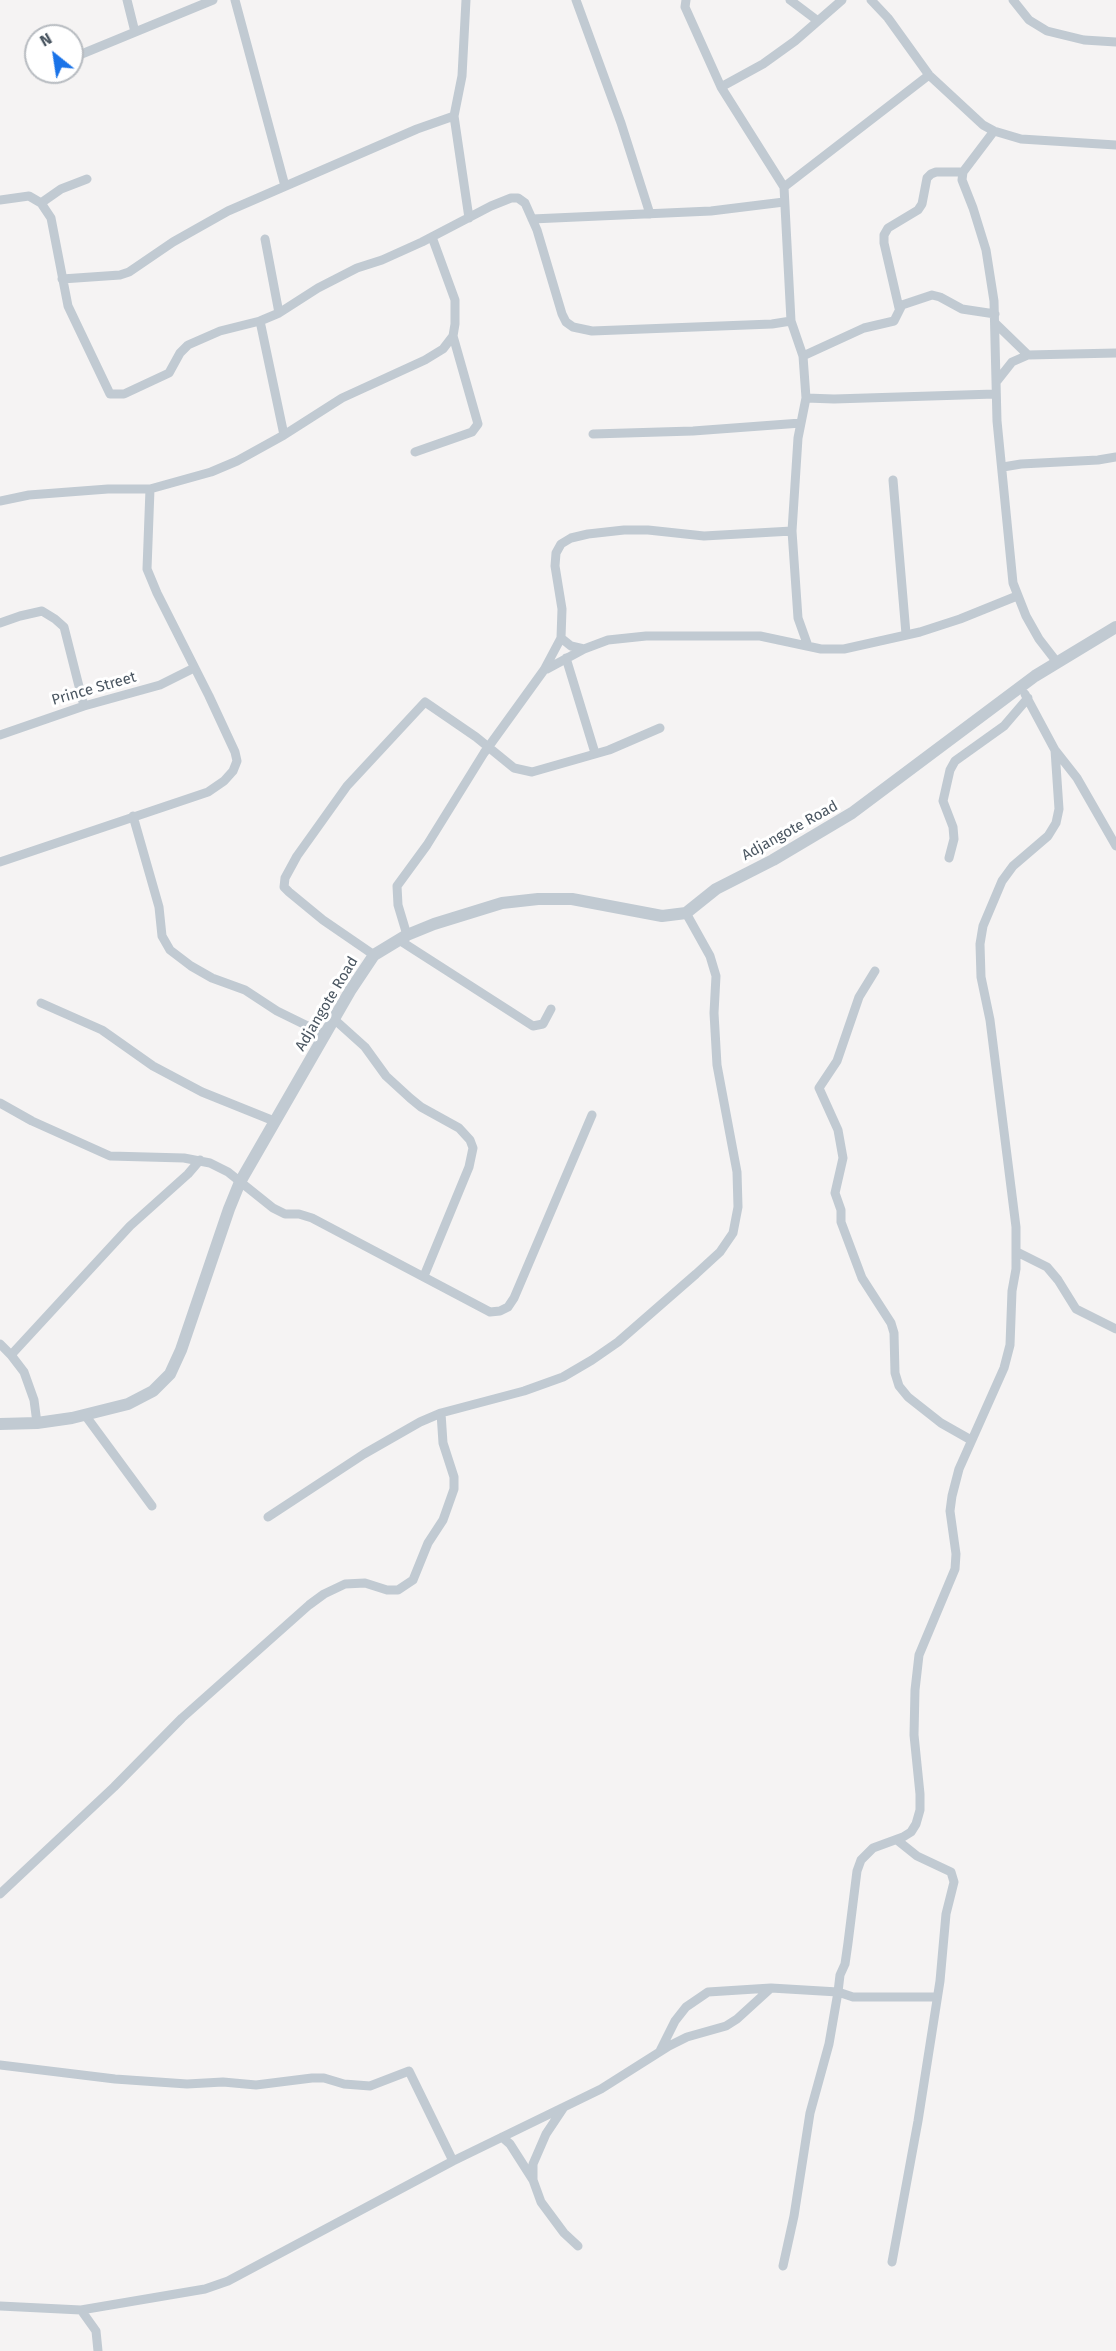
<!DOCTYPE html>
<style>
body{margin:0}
#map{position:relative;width:1116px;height:2351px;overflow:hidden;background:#f5f3f3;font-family:"Fira Sans",sans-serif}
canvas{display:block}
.north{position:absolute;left:24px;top:24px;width:60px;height:60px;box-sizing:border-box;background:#fff;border:2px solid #b7bbc0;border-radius:50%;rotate:330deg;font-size:16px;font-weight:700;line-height:24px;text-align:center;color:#4a5661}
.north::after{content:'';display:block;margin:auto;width:21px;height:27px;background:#1a73e8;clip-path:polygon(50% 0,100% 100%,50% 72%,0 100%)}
</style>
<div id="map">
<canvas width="1116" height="2351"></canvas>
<div class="north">N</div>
</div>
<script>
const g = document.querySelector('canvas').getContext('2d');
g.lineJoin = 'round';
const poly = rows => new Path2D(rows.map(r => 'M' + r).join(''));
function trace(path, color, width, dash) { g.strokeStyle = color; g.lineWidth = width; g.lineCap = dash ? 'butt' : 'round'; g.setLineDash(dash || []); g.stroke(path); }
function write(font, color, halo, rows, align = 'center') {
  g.font = font + ' "Fira Sans",sans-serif'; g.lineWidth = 6; g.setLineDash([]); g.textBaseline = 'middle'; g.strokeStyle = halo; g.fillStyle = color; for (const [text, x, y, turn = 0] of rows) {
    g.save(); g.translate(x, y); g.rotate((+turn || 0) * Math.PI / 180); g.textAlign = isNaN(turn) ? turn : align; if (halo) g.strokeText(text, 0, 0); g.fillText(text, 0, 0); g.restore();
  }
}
trace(poly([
 [127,0,135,32],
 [235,0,285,186],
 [466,0,462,76,454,116,469,218],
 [576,0,621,123,650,214],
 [686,0,685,7,721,87,784,187,791,321],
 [790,0,818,21],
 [871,0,888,18,929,75,983,125,994,131,1021,139,1116,145],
 [1013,0,1029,20,1047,31,1084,40,1116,42],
 [72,58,213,0],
 [721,87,763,64,795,41,842,0],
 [994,131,963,172,962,180,973,208,986,250,994,301,997,421,1013,583,1026,616,1039,639,1056,661],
 [784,187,929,75],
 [0,200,29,196,41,203,51,218,68,306,110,394,124,394,169,373,180,353,188,345,220,331,260,321,279,313,318,288,357,268,382,260,422,242,491,206,511,198,518,198,525,203,537,230,562,314,566,322,573,327,592,331,772,324,791,321,803,356,806,398,798,438,792,531,798,618,808,646],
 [41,203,61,189,87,179],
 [532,219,711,211,784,202],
 [265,239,279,313],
 [62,279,120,275,129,272,173,242,228,211,417,129,454,116],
 [899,308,884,243,884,235,888,228,918,210,922,204,927,178,931,174,936,172,963,172],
 [260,321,284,435],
 [995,323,1028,355],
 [803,356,864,328,894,321,902,305,932,295,940,297,962,309,995,314],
 [997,381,1012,362,1028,355,1116,353],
 [806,398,834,399,995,394],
 [593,434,693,431,801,423],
 [415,452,472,432,478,424,453,336],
 [1003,467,1021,464,1098,460,1116,457],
 [893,480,906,634],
 [0,501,29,495,108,489,150,489,211,472,237,461,284,435,342,398,425,360,443,349,453,336,455,324,455,300,432,237],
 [0,623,20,616,42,611,55,619,64,627,84,706],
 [561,638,571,646,584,649],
 [566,658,595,753],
 [547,669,584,649,608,640,646,636,760,636,821,649,844,649,920,632,960,619,1017,596],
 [1025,694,1055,750,1077,778,1116,846],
 [0,735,84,706,160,685,194,668],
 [133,816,159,907,162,936,170,950,191,966,212,978,245,990,277,1011,326,1035],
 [949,858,954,839,953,827,943,801,950,770,955,761,1004,726,1028,698],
 [0,862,208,792,224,781,233,771,237,761,235,752,209,696,157,593,147,569,150,489],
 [407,935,398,905,397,886,427,845,484,753,544,670,561,638,562,609,555,566,556,553,561,544,571,538,588,534,624,530,648,530,704,536,792,531],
 [399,940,533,1026,543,1024,551,1009],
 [374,955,323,920,289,892,284,887,285,878,297,856,347,786,425,702,476,737,514,768,532,772,609,750,660,728],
 [875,971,859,997,837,1061,819,1088,838,1130,843,1158,835,1193,841,1210,841,1222,862,1278,891,1323,894,1333,895,1373,899,1386,908,1397,941,1423,971,1440],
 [41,1003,102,1030,153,1066,202,1092,274,1121],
 [335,1020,365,1047,386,1076,410,1098,421,1107,459,1128,470,1140,473,1148,469,1167,424,1276],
 [0,1103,32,1121,110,1156,184,1158,210,1163,228,1172,273,1208,285,1214,299,1214,312,1218,490,1312,500,1311,508,1307,514,1298,592,1115],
 [1017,1252,1047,1267,1058,1280,1076,1309,1116,1329],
 [0,1344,11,1355,24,1372,34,1400,37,1423],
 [11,1355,130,1226,188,1174,200,1160],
 [85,1415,152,1506],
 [268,1517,364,1454,420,1422,441,1413,524,1391,563,1377,592,1360,618,1342,696,1274,720,1252,733,1233,738,1207,737,1172,717,1065,714,1013,716,976,710,956,686,913],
 [0,1894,114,1787,182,1718,309,1605,324,1594,345,1584,365,1583,387,1590,398,1590,413,1580,428,1543,443,1520,454,1489,454,1477,443,1443,441,1413],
 [660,2051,675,2021,686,2007,708,1992,771,1988,838,1992,840,1975,845,1964,848,1943,857,1871,861,1860,873,1848,903,1837,911,1832,916,1824,920,1810,920,1794,914,1735,915,1690,919,1655,955,1569,956,1554,950,1511,952,1496,959,1469,1004,1368,1010,1345,1012,1291,1016,1269,1016,1227,990,1020,981,977,980,944,983,926,1002,881,1013,866,1048,836,1056,823,1059,809,1055,750],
 [0,2065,115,2079,187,2084,223,2082,256,2085,312,2078,324,2078,344,2084,370,2086,409,2071,453,2161],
 [502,2137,510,2144,533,2180,541,2202,564,2233,578,2246],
 [533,2180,533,2164,546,2134,564,2107],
 [892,2262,918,2121,940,1981,946,1914,954,1882,951,1872,917,1856,897,1840],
 [783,2266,794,2216,810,2113,829,2044,838,1992,853,1997,936,1997],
 [0,2306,81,2310,205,2289,228,2281,453,2161,601,2089,669,2046,687,2037,726,2026,737,2019,771,1988],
 [81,2310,96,2331,98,2351]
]), '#c1cad2', 9);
trace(poly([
 [0,1424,37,1423,72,1418,128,1404,153,1391,170,1374,181,1350,229,1209,240,1182,350,991,374,955,407,935,434,924,502,903,538,899,572,899,662,916,686,913,716,889,773,860,852,813,1035,676,1116,627]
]), '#c1cad2', 12);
write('15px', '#4a5661', '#fff', [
 ["Prince Street",94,689,-16],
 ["Adjangote Road",790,831,-29],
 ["Adjangote Road",327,1004,-59]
]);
</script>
